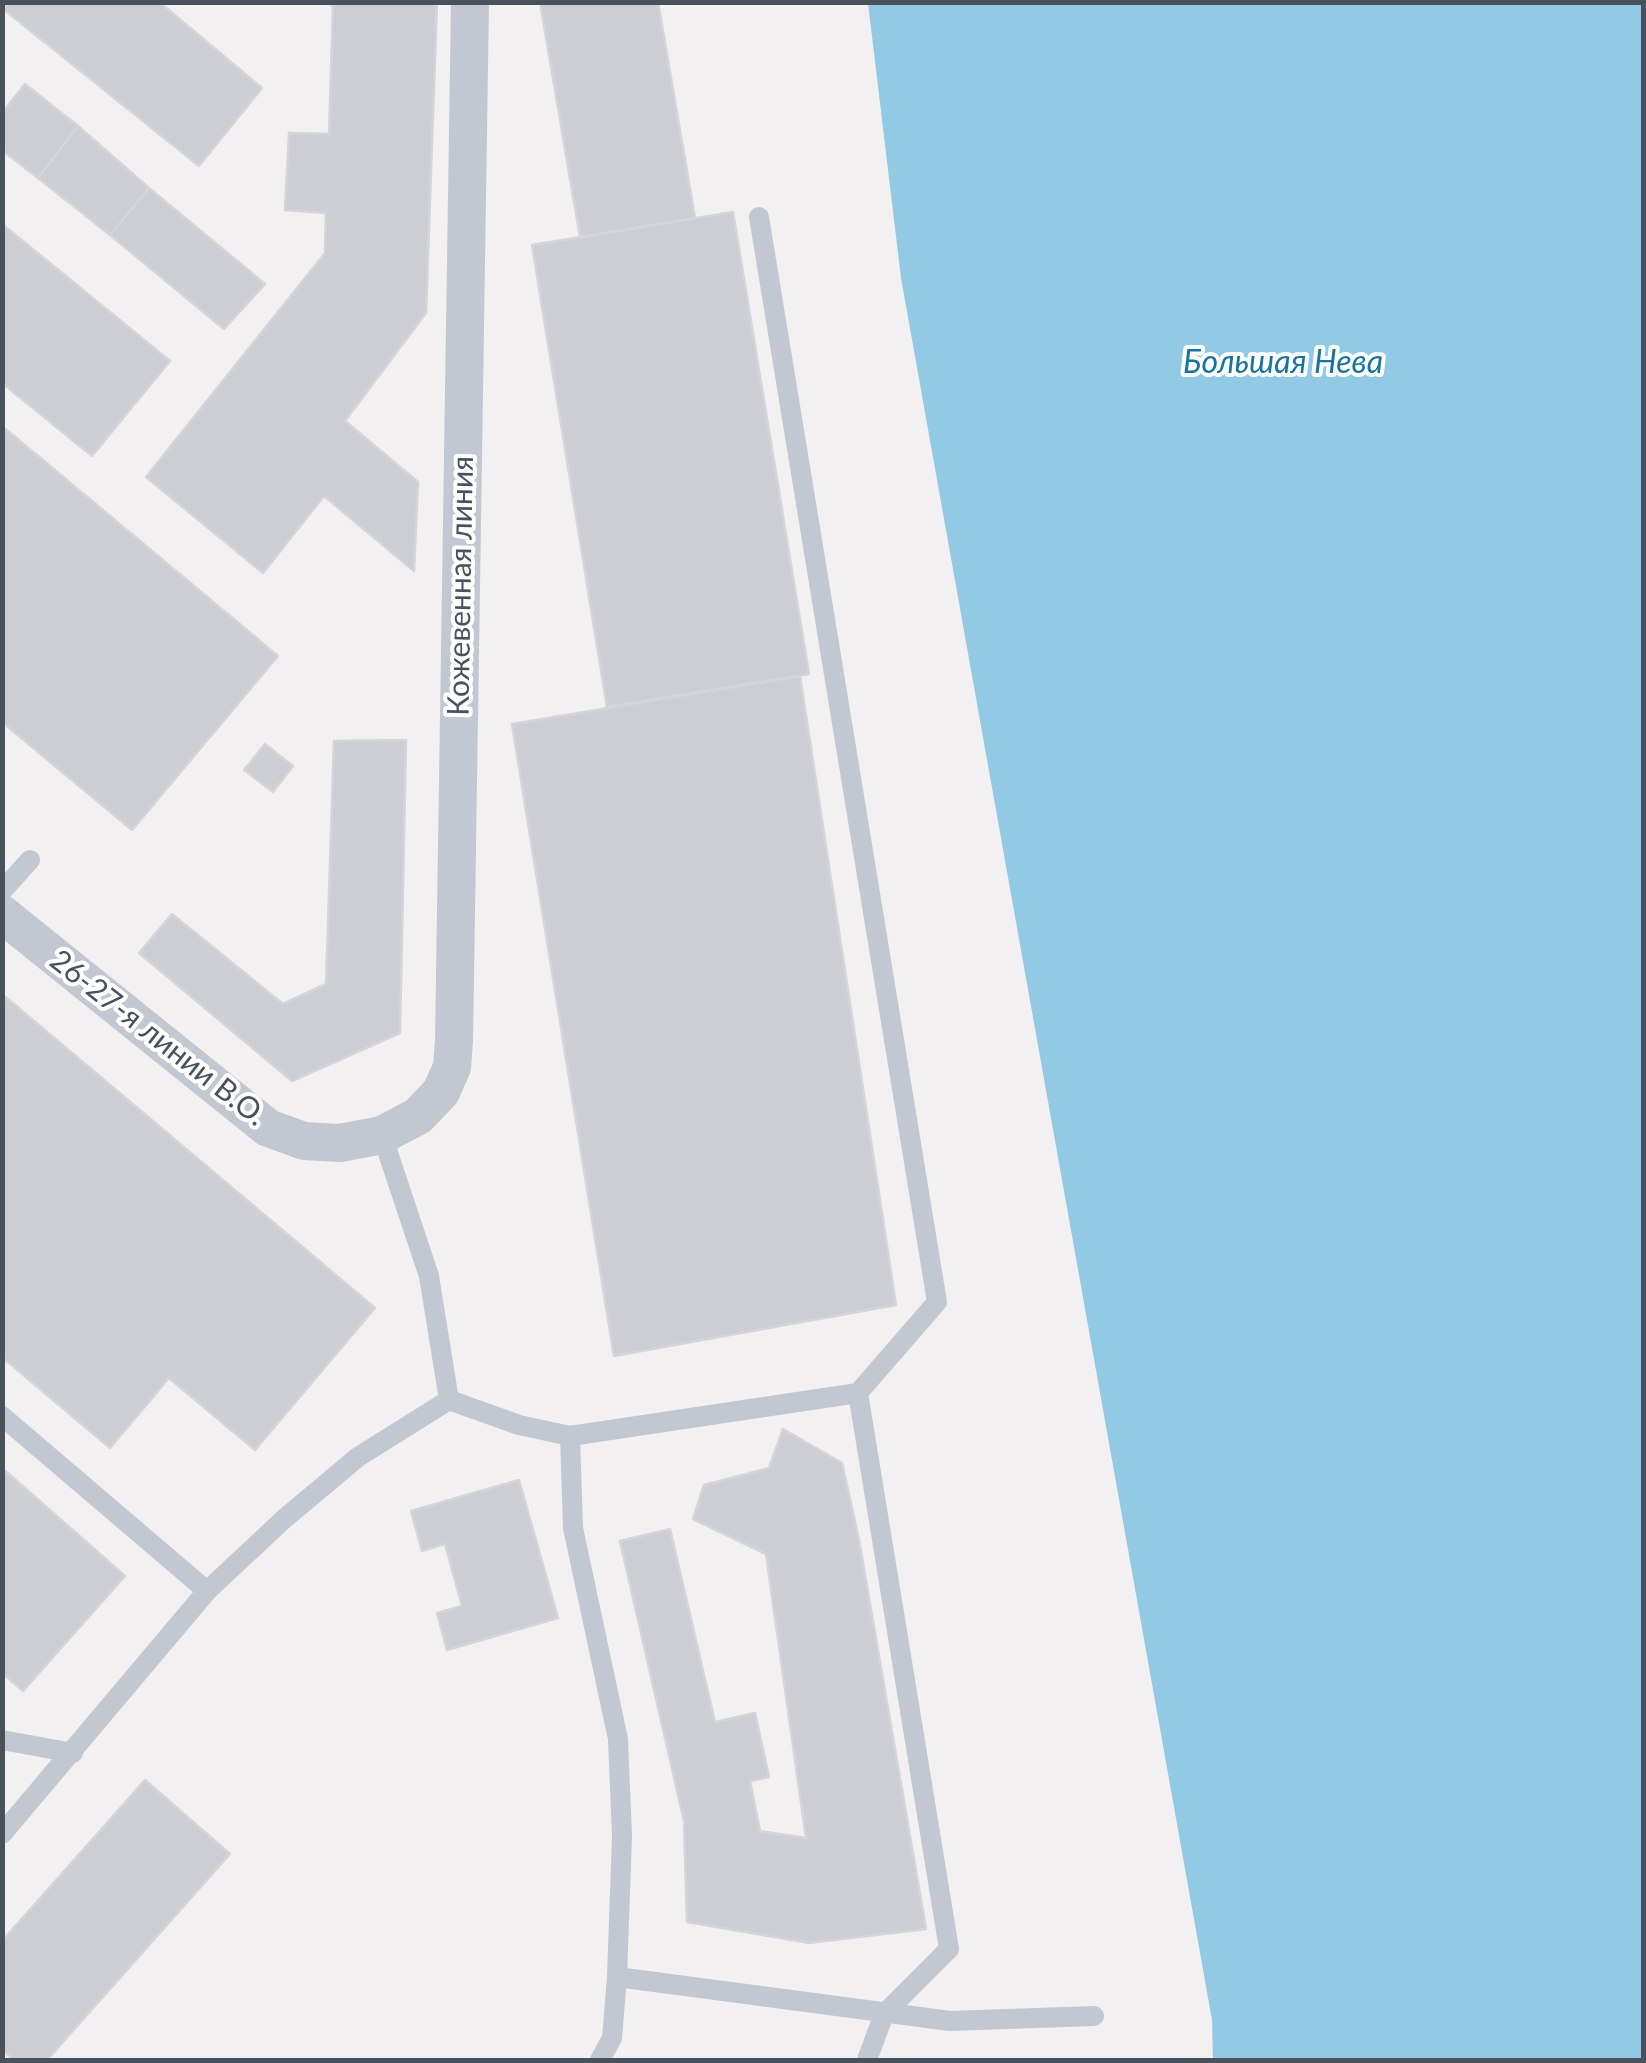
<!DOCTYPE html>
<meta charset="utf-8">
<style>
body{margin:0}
#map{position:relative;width:1646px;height:2063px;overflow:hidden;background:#f2f0f0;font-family:Lato,sans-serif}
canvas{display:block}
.frame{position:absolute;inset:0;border:5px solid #49515c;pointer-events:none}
</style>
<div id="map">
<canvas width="1646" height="2063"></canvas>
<div class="frame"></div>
</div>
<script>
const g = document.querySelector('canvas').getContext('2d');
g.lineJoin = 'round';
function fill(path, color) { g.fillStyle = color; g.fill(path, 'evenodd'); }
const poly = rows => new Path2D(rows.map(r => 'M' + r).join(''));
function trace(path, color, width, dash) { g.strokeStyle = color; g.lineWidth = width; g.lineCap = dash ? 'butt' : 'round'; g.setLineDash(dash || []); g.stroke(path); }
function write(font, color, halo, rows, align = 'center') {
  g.font = font + ' Lato,sans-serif'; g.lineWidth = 8; g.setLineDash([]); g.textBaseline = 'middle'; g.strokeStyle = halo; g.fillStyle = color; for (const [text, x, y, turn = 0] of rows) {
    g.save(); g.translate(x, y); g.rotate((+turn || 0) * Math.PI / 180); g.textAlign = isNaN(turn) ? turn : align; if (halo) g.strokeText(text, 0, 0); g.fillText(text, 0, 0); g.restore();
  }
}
fill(poly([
 [868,3,1643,3,1643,2060,1213,2060,1212,2020,901,278]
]), '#92cae6');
const building = poly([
 [2,2,159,2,262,88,199,166,2,8,2,2],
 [327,2,437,2,426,313,345,421,418,482,414,571,324,496,263,573,146,477,325,253,326,213,285,210,289,133,329,134,333,7,327,2],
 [540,2,658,2,695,218,580,237,540,2],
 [25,84,78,126,38,178,2,150,2,113,25,84],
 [78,126,149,188,110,235,38,178,78,126],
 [149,188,265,284,224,329,110,235,149,188],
 [733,212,809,674,607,707,532,245,733,212],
 [2,224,170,361,92,456,2,383,2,224],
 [2,426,278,656,132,830,2,722,2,426],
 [800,676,896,1305,614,1356,512,724,800,676],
 [406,740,400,1033,292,1081,139,953,172,914,283,1004,326,984,334,741,406,740],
 [265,744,293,766,273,792,244,770,265,744],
 [2,994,375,1308,255,1450,169,1378,110,1448,2,1357,2,994],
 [783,1429,842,1463,859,1540,926,1929,809,1943,687,1922,684,1821,620,1541,670,1529,715,1722,755,1713,769,1777,750,1781,760,1831,806,1838,766,1554,693,1519,704,1485,769,1468,783,1429],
 [2,1468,125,1576,23,1691,2,1673,2,1468],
 [519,1480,558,1618,447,1650,437,1613,462,1606,445,1544,422,1551,411,1511,519,1480],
 [145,1780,230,1854,47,2060,15,2060,2,2050,2,1941,145,1780]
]);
fill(building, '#cdced4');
trace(building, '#d4d5db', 2.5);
trace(poly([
 [2,891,30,860],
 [858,1393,949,1949,884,2014,867,2060],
 [449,1400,519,1425,570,1436,858,1393,937,1302,759,217],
 [2,1416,207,1591],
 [570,1436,573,1528,618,1739,622,1836,617,1977,950,2021,1094,2016],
 [2,1740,73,1753],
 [2,1834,207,1591,284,1519,358,1457,449,1400,429,1276,382,1135],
 [600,2060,612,2038,617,1977]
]), '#c2c8d1', 20);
trace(poly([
 [2,914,268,1128,304,1141,340,1143,382,1135,418,1116,441,1092,452,1067,454,1041,470,2]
]), '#c2c8d1', 38);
write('30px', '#49515c', '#fff', [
 ["Кожевенная линия",461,586,-89],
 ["26-27-я линии В.О.",158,1038,38]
]);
write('italic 32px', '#1673a2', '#fff', [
 ["Большая Нева",1283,363]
]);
</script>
